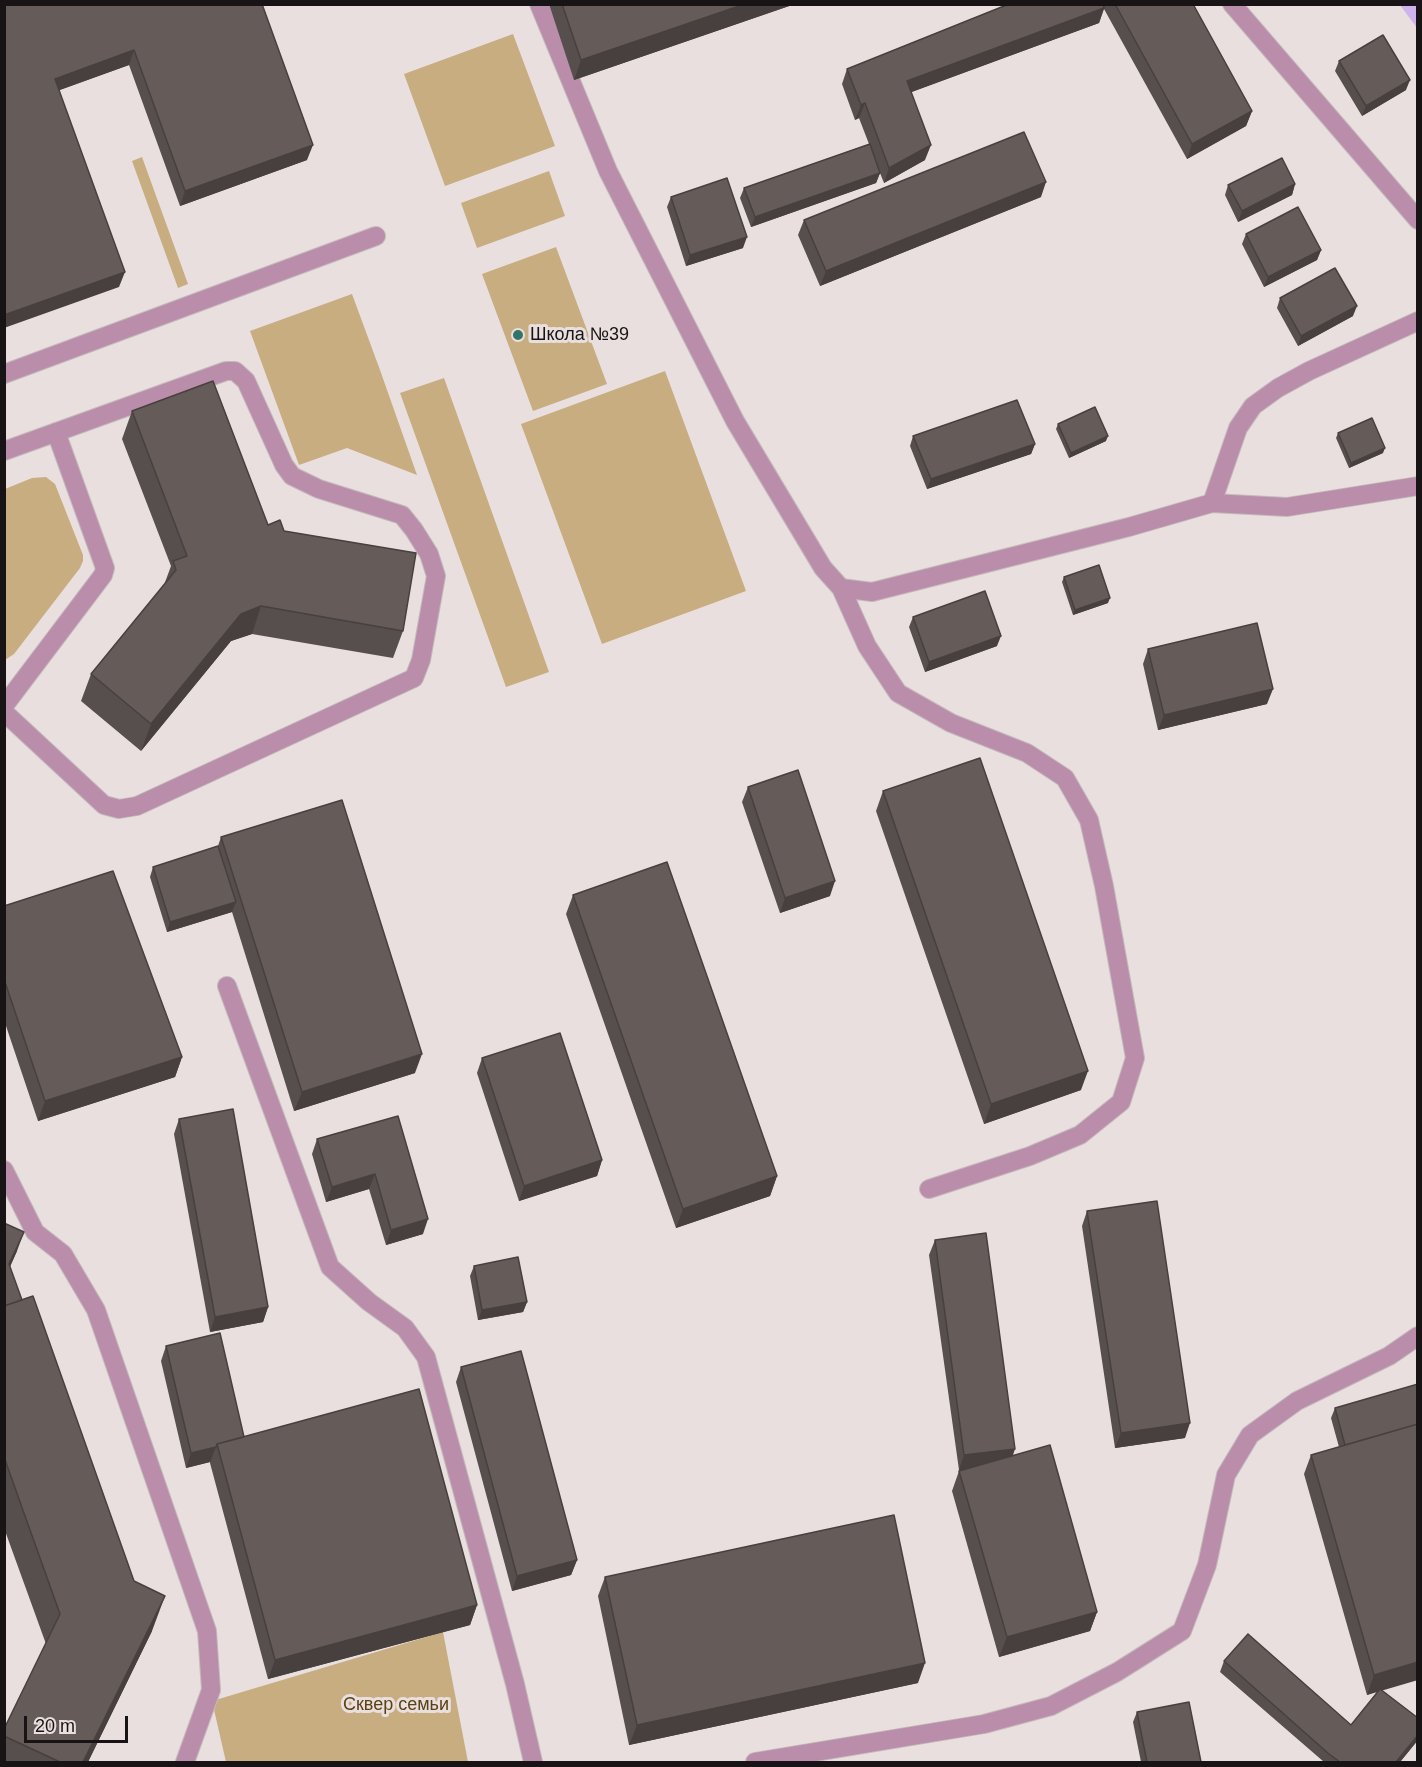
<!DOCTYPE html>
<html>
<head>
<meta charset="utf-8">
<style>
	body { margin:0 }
	#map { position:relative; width:1422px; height:1767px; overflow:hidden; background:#eadfdf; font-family:Arial,sans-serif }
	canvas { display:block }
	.frame { position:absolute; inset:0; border:6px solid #181415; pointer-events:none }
	.scale { position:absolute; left:24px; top:1716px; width:104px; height:27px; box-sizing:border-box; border:3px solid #181415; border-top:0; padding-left:8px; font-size:18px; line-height:21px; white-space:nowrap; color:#181415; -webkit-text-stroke:4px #eadfdf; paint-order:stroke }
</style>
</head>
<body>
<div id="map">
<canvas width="1422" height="1767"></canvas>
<div class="frame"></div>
<div class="scale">20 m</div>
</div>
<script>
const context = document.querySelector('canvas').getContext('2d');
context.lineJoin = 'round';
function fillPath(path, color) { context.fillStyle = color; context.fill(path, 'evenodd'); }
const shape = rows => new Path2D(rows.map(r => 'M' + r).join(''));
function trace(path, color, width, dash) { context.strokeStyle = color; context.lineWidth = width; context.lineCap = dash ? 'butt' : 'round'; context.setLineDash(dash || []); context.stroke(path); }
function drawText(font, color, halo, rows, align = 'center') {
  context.font = font + ' Arial,sans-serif'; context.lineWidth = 6; context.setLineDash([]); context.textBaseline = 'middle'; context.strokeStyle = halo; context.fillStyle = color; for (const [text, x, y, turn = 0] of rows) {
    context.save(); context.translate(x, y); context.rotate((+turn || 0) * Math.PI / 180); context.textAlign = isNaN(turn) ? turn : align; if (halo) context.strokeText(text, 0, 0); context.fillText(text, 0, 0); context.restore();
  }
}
fillPath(shape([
	[513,34,555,146,445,186,404,74],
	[142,157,188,284,178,288,132,161],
	[549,171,565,216,477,248,461,203],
	[556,247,607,384,533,411,482,274],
	[352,294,380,370,417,475,347,448,299,465,250,331],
	[665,371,746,591,602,644,521,424],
	[444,378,549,672,506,687,400,393],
	[46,477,55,484,83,555,83,561,80,568,14,654,5,660,5,489,32,478],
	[443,1632,468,1762,226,1762,212,1701]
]), '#c8ad80');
fillPath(shape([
	[1400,5,1417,5,1417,28]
]), '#cfb3ee');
const minor = shape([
	[539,4,608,171,735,421,823,568,841,588,872,592,1129,527,1212,503,1287,507,1418,486],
	[1232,4,1418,220],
	[4,374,376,236],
	[4,451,226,371,235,371,246,381,284,465,292,476,319,489,402,515,414,530,429,554,436,576,421,660,414,678,137,806,119,809,104,805,4,712],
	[1212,503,1238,428,1253,406,1278,388,1309,371,1418,321],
	[841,588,867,646,898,693,951,723,1027,753,1065,778,1089,820,1104,886,1135,1058,1121,1102,1080,1135,1030,1156,929,1189],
	[4,706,103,575,105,568,56,432],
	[227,986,330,1267,369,1302,405,1328,426,1357,515,1684,533,1762],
	[4,1170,35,1232,63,1254,96,1310,207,1631,211,1690,185,1762],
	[755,1762,984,1724,1051,1706,1117,1672,1182,1631,1207,1565,1226,1475,1250,1435,1297,1401,1389,1356,1418,1336]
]);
trace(minor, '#c4babb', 20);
trace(minor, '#ba8eab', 18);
fillPath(shape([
	[4,4,262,4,307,160,180,206,129,65,59,90,119,287],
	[549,4,795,4,574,80],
	[1009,4,1193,4,1252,111,1246,126,1187,159,1104,9,1099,23,911,92,925,160,884,183,880,173,876,183,751,227,740,198,744,188,869,144,859,118,855,120,842,84,847,69],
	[1339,61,1406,90,1362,116,1335,71],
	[1295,184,1292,195,1238,222,1225,195,1228,185],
	[671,197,743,248,686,266,667,207],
	[1041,197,820,286,798,235,804,220],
	[1246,234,1321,250,1317,260,1264,287,1242,244],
	[1280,298,1353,316,1298,346,1277,308],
	[132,411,268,525,284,531,403,631,393,658,252,634,231,641,141,751,81,701,91,674,164,585,171,566,122,439],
	[1058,424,1106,441,1069,458,1056,429],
	[1338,433,1383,453,1349,468,1336,438],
	[913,436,1035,444,1031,454,927,489,910,446],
	[1064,577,1108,603,1073,615,1062,582],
	[913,617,997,646,925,672,909,627],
	[1148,649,1267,704,1158,730,1143,664],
	[748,787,830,896,780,913,742,802],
	[883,791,1081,1090,984,1124,876,811],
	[221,837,415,1073,294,1111,232,912,167,932,150,877,153,867,218,846],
	[573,895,777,1176,770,1196,676,1228,566,914],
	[4,906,182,1057,175,1077,38,1121,4,1020],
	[482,1058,602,1160,597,1176,519,1201,477,1073],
	[398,1116,423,1234,386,1245,369,1189,326,1202,312,1154,317,1139],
	[179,1119,268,1307,263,1322,210,1332,174,1134],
	[1087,1211,1185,1438,1115,1448,1082,1226],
	[4,1223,17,1251,10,1267,22,1300,152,1631,88,1762,4,1762,4,1729,46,1644,4,1528],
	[935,1240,1013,1456,1097,1612,1090,1631,999,1657,952,1491,959,1471,965,1470,959,1470,929,1255],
	[474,1266,527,1302,523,1312,478,1320,470,1276],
	[166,1346,244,1437,477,1605,470,1625,268,1679,210,1463,210,1462,186,1468,161,1361],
	[461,1367,577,1560,571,1575,512,1591,456,1382],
	[1418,1384,1382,1690,1418,1718,1418,1740,1400,1762,1324,1762,1220,1672,1224,1661,1351,1725,1378,1691,1367,1695,1304,1474,1311,1455,1339,1447,1331,1418,1335,1408],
	[605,1577,918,1683,629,1745,598,1596],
	[1137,1712,1201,1762,1141,1762,1133,1722]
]), '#574f4d');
fillPath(shape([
	[745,4,795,4,574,80,581,60],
	[1104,8,1099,23,901,96,907,81],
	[134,50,129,65,49,94,55,79],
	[1410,80,1406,90,1362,116,1366,106],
	[865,103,859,118,855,120,861,105],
	[1252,111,1246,126,1187,159,1192,144],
	[313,145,307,160,180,206,185,191],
	[931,145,925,160,884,183,889,168],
	[880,173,876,183,751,227,755,217],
	[1046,182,1041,197,820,286,826,271],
	[1295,184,1292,195,1238,222,1242,211],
	[747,237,743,248,686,266,690,255],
	[1321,250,1317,260,1264,287,1268,277],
	[125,272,119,287,4,328,4,315],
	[1357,306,1353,316,1298,346,1301,336],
	[1108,436,1106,441,1069,458,1071,453],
	[1035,444,1031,454,927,489,931,479],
	[1385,448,1383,453,1349,468,1351,463],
	[1110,598,1108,603,1073,615,1075,610],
	[261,606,252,634,231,641,141,751,151,724,241,614],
	[1001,636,997,646,925,672,929,662],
	[1273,689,1267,704,1158,730,1164,715],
	[835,881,830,896,780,913,785,898],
	[236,902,232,912,167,932,170,922],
	[422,1054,415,1073,294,1111,302,1092],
	[182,1057,175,1077,38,1121,45,1101],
	[1088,1071,1081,1090,984,1124,991,1104],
	[602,1160,597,1176,519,1201,524,1186],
	[375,1174,369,1189,326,1202,332,1187],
	[777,1176,770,1196,676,1228,683,1209],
	[428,1219,423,1234,386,1245,391,1230],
	[24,1232,17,1251,4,1279,9,1264],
	[527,1302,523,1312,478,1320,482,1310],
	[268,1307,263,1322,210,1332,215,1317],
	[1190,1423,1185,1438,1115,1448,1121,1433],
	[216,1447,210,1462,186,1468,191,1453],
	[1015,1449,1010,1464,959,1470,964,1455],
	[577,1560,571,1575,512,1591,517,1576],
	[165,1596,152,1631,88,1762,83,1762],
	[477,1605,470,1625,268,1679,275,1660],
	[1097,1612,1090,1631,999,1657,1007,1637],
	[1418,1662,1418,1680,1367,1695,1374,1675],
	[925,1663,918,1683,629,1745,637,1725],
	[1418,1735,1418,1740,1400,1762,1396,1762]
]), '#47403e');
const building = shape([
	[4,4,262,4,313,145,185,191,134,50,55,79,125,272,4,315,4,4],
	[562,4,745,4,581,60,562,4],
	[1009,4,1103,4,1104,8,907,81,931,145,889,168,865,103,861,105,847,69,1009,4],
	[1115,4,1193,4,1252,111,1192,144,1115,4],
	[1383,35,1410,80,1366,106,1339,61,1383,35],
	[1024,132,1046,182,826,271,804,220,1024,132],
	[870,144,880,173,755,217,744,188,870,144],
	[1282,158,1295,184,1242,211,1228,185,1282,158],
	[727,178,747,237,690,255,671,197,727,178],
	[1298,207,1321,250,1268,277,1246,234,1298,207],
	[1335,268,1357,306,1301,336,1280,298,1335,268],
	[213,381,268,525,280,520,284,531,416,553,403,631,261,606,241,614,151,724,91,674,176,570,173,561,187,556,132,411,213,381],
	[1017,400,1035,444,931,479,913,436,1017,400],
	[1095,407,1108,436,1071,453,1058,424,1095,407],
	[1372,418,1385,448,1351,463,1338,433,1372,418],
	[1099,565,1110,598,1075,610,1064,577,1099,565],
	[985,591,1001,636,929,662,913,617,985,591],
	[1257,623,1273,689,1164,715,1148,649,1257,623],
	[980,758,1088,1071,991,1104,883,791,980,758],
	[798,770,835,881,785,898,748,787,798,770],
	[342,800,422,1054,302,1092,221,837,342,800],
	[218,846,236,902,170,922,153,867,218,846],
	[667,862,777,1176,683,1209,573,895,667,862],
	[113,871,182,1057,45,1101,4,979,4,906,113,871],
	[560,1033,602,1160,524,1186,482,1058,560,1033],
	[233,1109,268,1307,215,1317,179,1119,233,1109],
	[398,1116,428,1219,391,1230,375,1174,332,1187,317,1139,398,1116],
	[1157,1201,1190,1423,1121,1433,1087,1211,1157,1201],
	[4,1223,24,1232,9,1264,22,1300,4,1306,4,1223],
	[986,1233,1015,1449,964,1455,935,1240,986,1233],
	[518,1257,527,1302,482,1310,474,1266,518,1257],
	[33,1296,134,1581,165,1596,83,1762,60,1762,4,1736,4,1729,60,1614,4,1457,4,1306,33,1296],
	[220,1333,244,1437,217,1444,216,1447,191,1453,166,1346,220,1333],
	[521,1351,577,1560,517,1576,461,1367,521,1351],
	[1418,1384,1418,1424,1345,1445,1335,1408,1418,1384],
	[419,1389,477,1605,275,1660,217,1444,419,1389],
	[1418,1424,1418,1662,1374,1675,1311,1455,1418,1424],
	[1050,1445,1097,1612,1007,1637,959,1471,1050,1445],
	[894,1515,925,1663,637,1725,605,1577,894,1515],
	[1248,1634,1351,1725,1380,1689,1418,1718,1418,1735,1396,1762,1340,1762,1329,1754,1224,1661,1248,1634],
	[1189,1702,1201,1762,1147,1762,1137,1712,1189,1702]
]);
fillPath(building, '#655c59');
trace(building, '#47403e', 1.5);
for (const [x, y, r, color] of [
	[518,335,6,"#30756a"]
]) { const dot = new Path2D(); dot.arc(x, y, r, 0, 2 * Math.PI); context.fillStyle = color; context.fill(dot); trace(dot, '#eadfdf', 2); }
drawText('18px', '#181415', '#eadfdf', [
	["Школа №39",530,335]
], 'left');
drawText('18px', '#5a4214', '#eadfdf', [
	["Сквер семьи",396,1705]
]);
</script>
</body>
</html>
